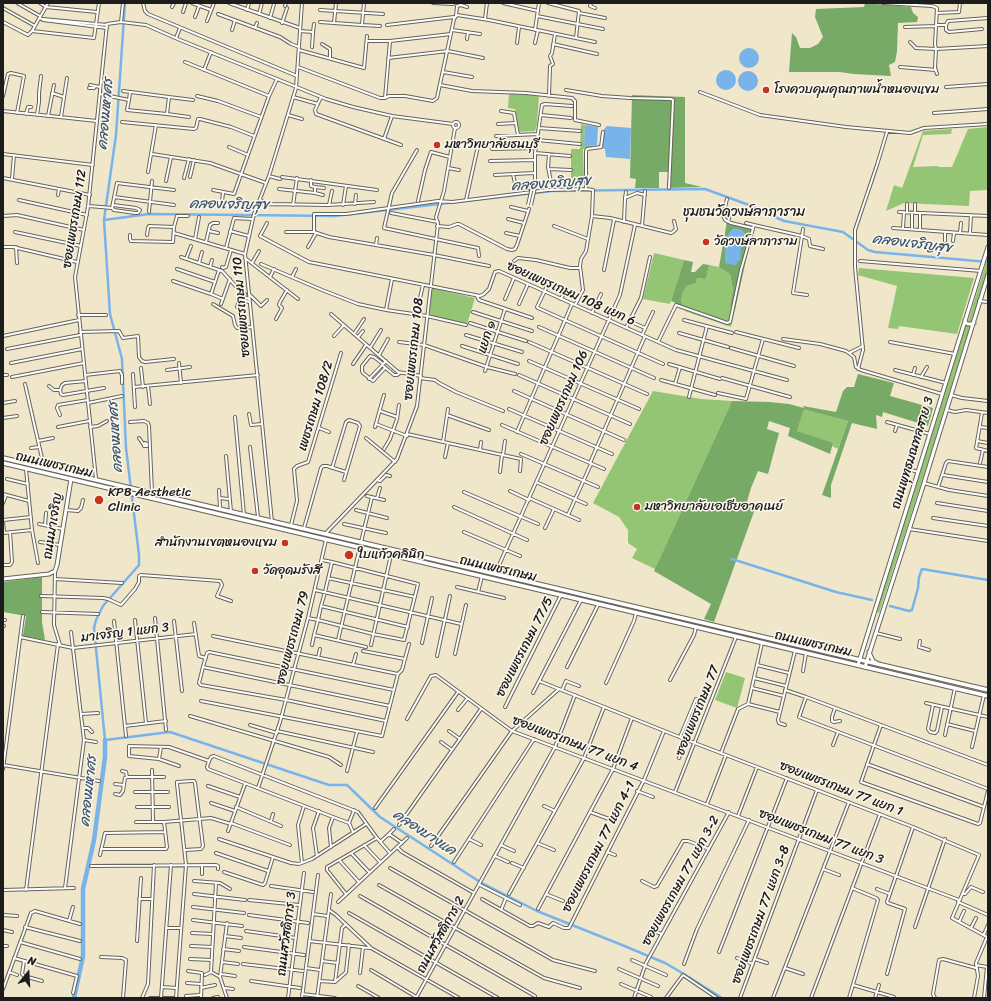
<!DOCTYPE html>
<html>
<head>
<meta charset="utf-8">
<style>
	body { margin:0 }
	#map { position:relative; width:991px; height:1001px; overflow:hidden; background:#f0e6ca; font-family:Sriracha,sans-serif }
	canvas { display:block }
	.frame { position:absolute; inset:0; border:4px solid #1c1c1c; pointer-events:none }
	.north { position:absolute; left:8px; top:953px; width:40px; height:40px; -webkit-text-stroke:3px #fbf7ec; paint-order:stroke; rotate:18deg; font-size:11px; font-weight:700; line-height:16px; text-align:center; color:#1c1c1c }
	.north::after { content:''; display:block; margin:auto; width:14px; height:18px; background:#1c1c1c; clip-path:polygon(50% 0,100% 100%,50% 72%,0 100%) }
</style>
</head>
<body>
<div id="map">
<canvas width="991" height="1001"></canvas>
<div class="frame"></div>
<div class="north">N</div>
</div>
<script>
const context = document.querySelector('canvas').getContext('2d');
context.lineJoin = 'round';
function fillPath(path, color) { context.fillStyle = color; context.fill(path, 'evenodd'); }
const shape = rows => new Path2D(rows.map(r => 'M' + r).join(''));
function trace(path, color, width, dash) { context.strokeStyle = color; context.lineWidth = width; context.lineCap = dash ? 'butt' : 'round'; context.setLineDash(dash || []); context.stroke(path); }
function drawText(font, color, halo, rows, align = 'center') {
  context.font = font + ' Sriracha,"Playpen Sans Thai",sans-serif'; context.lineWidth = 3; context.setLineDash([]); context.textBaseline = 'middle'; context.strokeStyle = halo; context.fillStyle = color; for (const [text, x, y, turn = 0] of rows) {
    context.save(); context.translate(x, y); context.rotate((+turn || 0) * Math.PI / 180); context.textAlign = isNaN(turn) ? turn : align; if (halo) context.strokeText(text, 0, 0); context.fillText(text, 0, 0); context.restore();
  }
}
fillPath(shape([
	[509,94,539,95,537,124,535,131,518,132,515,109,508,108],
	[581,124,585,125,584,145,597,146,583,149,584,178,571,179,571,149,580,149],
	[988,127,988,190,970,191,969,206,904,203,886,211,894,185,902,188,923,131,952,129,951,134,923,135,913,167,938,166,938,167,952,167,968,129],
	[654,253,684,260,670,304,643,299],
	[986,263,988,264,988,271,971,322,968,323,968,321],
	[709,265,719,267,730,274,733,290,730,305,735,310,731,327,685,311,683,306,681,300,683,292,687,286,696,283,697,278,706,279],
	[859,268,974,278,957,334,899,326,898,329,888,328,897,286,858,275],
	[432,288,475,298,467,324,429,315],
	[966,325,970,326,923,478,879,613,878,613,877,611,894,556],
	[653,391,701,399,732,401,655,569,632,558,637,549,628,543,628,530,619,517,593,503],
	[804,408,848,421,838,449,832,446,833,444,797,431],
	[726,672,745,678,737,708,715,700]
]), '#94c575');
fillPath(shape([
	[865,3,911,7,913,13,918,17,917,22,898,23,897,51,895,62,889,65,891,76,854,74,840,72,789,72,792,33,796,37,800,48,810,48,818,44,823,37,815,17,816,9,864,7],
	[632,95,685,97,685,183,702,187,667,188,668,172,659,172,659,188,635,188,636,179,630,178],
	[727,221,753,228,735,310,730,305,733,290,730,274,719,267],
	[684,260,693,262,691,272,695,272,703,264,709,265,706,279,697,278,696,283,687,286,683,292,681,300,683,306,671,301],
	[858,374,894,383,890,396,933,408,928,426,883,412,882,417,876,415,877,429,852,423,831,485,831,498,822,495,848,421,804,409,797,431,833,443,830,454,788,436,790,428,769,421,767,429,779,433,768,474,758,471,751,488,746,505,755,509,714,622,704,619,711,604,654,571,732,401,769,402,789,404,804,408,803,406,836,412,843,391,847,387,854,387],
	[42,577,42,622,45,640,23,636,26,616,3,612,3,582]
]), '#7a6');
fillPath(shape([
	'739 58a10 10 0 1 1 20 0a10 10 0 1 1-20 0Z',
	'716 80a10 10 0 1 1 20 0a10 10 0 1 1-20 0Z',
	'738 81a10 10 0 1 1 20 0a10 10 0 1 1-20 0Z',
	[585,125,598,127,597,145,586,146,584,145],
	[607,126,631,128,630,159,606,157,605,149,602,148,604,129],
	[734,228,742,230,745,234,746,245,741,248,740,260,738,261,736,265,734,265,725,263,725,240,731,230]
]), '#78b4ea');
trace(shape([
	[125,3,116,135,104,220,110,314,122,359,126,448,139,555,139,565,103,606,96,620,94,628,105,740,170,732,329,785,347,785,380,817,480,882,537,911,622,945,665,963,679,971,722,998],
	[104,220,149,214,335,216,552,191,705,189,749,205,784,221,843,232,868,250,875,252,988,262],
	[732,559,836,592,872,600],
	[890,606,909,611,912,610,918,588,919,577,922,569,988,580]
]), '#78b4ea', 2.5);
trace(shape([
	[74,998,83,956,83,889,94,840,105,757,105,740]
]), '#78b4ea', 4.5);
const street = shape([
	[17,3,40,16],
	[40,3,46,7,97,12],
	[143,3,145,11,148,14,297,76],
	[192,3,211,10],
	[229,3,300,28],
	[364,3,362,25,380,26],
	[433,3,453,4],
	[503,3,538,11],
	[548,3,579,11,576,38],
	[591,3,590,6,595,8],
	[883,3,932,6,937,8,935,44,936,49,988,46],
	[285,6,286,3],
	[172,7,174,3],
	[3,8,35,26],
	[247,10,249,3],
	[320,10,383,14],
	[183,12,186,3],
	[579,13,605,18],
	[937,13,959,12,960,3],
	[218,14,280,37,291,44,299,47],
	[259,14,262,3],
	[456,16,457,6,461,5,467,7],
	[537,16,603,29],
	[195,17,199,6],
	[40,18,43,20,107,28],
	[270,18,274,4],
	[43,19,107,25],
	[485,19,487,3],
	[207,21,214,3],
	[3,22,28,35,32,31,48,3],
	[121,22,123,3],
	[320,22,362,25],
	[282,23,287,8],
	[334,23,336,3],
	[387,25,454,17],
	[936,25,946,25],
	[905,27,936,26],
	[255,28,257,23],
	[982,29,949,32,946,30,946,25,948,21,988,18],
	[232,30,235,20],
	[452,30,480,34],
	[535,30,539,3],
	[32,31,94,38,99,3],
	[300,31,313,32,314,24],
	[176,38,180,28],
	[467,39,468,32],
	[367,41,390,41,451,34],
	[910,42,916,48,936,49,935,68,937,74],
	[517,43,519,27],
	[535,43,538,30],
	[322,44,330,49,330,58],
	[553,44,597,54],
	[312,47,313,32],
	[299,50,364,68,367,36],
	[388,58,448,51,483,58],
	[185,62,269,96],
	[298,67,380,98,385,98,389,96,405,96,433,101,437,98,454,19,457,15,489,20,595,42],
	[900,67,936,70],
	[204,70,211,52],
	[443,72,472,77],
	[90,85,100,87],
	[440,85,472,91,526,93,572,98,575,101,575,120,599,125],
	[946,87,988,84],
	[89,88,94,88,95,86],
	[566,90,602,96,630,98,671,99,673,100,669,188],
	[700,92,760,115,846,127,910,133,924,128,988,124],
	[52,93,64,97],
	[100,94,129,100,127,110,167,114,169,97,123,91],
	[3,96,8,74,11,73,24,76,17,113],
	[197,96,218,101,261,117],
	[549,96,550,66,553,64,550,56,552,53,555,34],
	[169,97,193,100],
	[293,97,318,104],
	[321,97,315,110,316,114,401,145],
	[385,98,390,41],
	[129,100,130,92],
	[3,111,97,121],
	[501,111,514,113,518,135],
	[934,113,988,109],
	[26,114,28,107,31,107],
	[167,114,189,117],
	[37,115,39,102,39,93,41,76],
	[288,115,302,119],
	[541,115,571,118],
	[48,116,54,85],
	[61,117,67,78],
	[122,122,194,129,196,128,198,119,200,119,231,127,254,136],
	'453 125a3 3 0 1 1 6 0a3 3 0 1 1-6 0Z',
	[498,124,516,123],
	[539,128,580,131],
	[496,136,538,134],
	[384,139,392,116],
	[537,140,580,144],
	[229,147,248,155],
	[492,149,535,148],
	[417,150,392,193,384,228,478,248,479,256],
	[535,153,570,156],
	[3,154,93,165],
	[152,154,210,163,266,183],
	[549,154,548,167,551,182,572,184],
	[490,161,534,160],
	[448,168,459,170],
	[549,169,571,170],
	[148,172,156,125],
	[513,174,516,188,529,188],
	[495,175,534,173],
	[269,176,280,179],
	[190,177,194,160],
	[282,177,377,190],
	[3,178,90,195],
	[184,178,189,159],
	[12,179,14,155],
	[535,180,535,153,542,105,545,104,572,106],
	[166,181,171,157],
	[315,187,324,188],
	[279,189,315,193,315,187,311,186,311,180],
	[213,190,234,194,269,96,277,79,326,99,353,107,392,116,453,124],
	[315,193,323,195],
	[58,195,59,189],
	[114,197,174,205],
	[625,198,626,192],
	[727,199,723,215,725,220,731,223,752,228],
	[19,200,87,215],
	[466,200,478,146],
	[222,201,223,193],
	[418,201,425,170,431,152,450,157],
	[258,203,266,205,269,204,260,200],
	[269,204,328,205,374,202],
	[355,204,356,195],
	[113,205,136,208,140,210],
	[293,205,297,178],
	[329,205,332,191],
	[343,205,346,186],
	[89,206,112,208,114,210,135,213,138,213,140,210],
	[511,207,528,211],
	[112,208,117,183,174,190],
	[149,212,152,181],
	[899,212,988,216],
	[907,212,907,204],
	[391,213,438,222],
	[915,213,915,204],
	[314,214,346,214,438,201,452,202,548,190,586,189],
	[314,215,314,232],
	[3,216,17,215,84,230],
	[592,216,593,190,586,189,586,151,587,149,601,147,603,132],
	[508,219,524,223],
	[624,222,625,198,637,193,645,195],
	[728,222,731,210],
	[267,223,260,236,309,262,480,296,484,294,489,289,495,272,499,271,676,350,787,380],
	[746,223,754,225],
	[437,226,449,227,457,224,459,224,507,249,512,250,515,249,517,245,529,209],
	[554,226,588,239],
	[642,226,645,191],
	[174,227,177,216,188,216],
	[893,228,988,235],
	[903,228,904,212],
	[803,229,802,236,809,239,810,246,823,249],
	[912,229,912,213],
	[920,229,920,213],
	[209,231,218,233],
	[230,231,249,236],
	[15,232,81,246],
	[286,232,314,232,329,237,434,255,489,266],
	[174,233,245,254],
	[506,233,520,236],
	[960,233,961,223],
	[970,233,971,215],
	[130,235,130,239,131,241,173,242,174,227,149,226,148,228,147,235],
	[195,239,199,217],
	[945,241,945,232],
	[953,241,954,233],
	[206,242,210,225,213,223,218,223],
	[376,245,377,238],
	[3,247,13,247,77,262],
	[16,247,17,263],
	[308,247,316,233],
	[226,248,234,218,252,219],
	[181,257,222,271,241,292,243,296],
	[245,258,298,299],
	[186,259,191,246],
	[514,261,518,258,536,260,570,268,580,268],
	[860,261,981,271],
	[199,263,202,252],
	[252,263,259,251],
	[261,264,322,290,358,304,386,310,427,316,466,325],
	[210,267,212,260],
	[222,267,223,268,226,267,231,250],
	[177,269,215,282],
	[604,270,614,220],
	[270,277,274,269],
	[292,277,296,269],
	[173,281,211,294,223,299],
	[549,282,537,307,538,308,663,364],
	[241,292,245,294],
	[211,294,219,270],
	[249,294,261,306,267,300],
	[477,296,479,300,532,318],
	[244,297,249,299],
	[420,298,423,285],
	[505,299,514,278],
	[561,299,566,289],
	[979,301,988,302],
	[213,304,233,316,235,325,237,328,252,327],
	[221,304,230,279],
	[519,304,528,284],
	[575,305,583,290,580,266,581,259,586,251,592,216,610,218,671,233,673,232,676,229,674,221],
	[237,307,239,301,243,300,249,302],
	[386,310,392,279],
	[473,312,532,331],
	[592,313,601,294],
	[331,314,398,372,421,376],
	[78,315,106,315],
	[276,319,282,308,279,305,280,302,287,290],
	[684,320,732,333],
	[629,321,645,328],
	[470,323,526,341],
	[539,327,654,378],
	[626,328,641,298,650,257],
	[80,332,119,331,123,338,138,336,139,357,142,361,145,362,174,359],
	[736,332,799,348],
	[679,333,728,347],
	[354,334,364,319],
	[466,335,522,352],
	[642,335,653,312],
	[3,336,79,320],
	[334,336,344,325],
	[358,337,363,331],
	[783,339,820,344,846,351,854,357,856,367,861,370,942,394],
	[399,342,424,345,487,367,515,374],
	[529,342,647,394],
	[658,342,676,305,716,319,727,323,730,322,741,270,754,225,802,236,793,293,807,295],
	[890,342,955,354],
	[462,346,518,364],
	[370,348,381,330],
	[731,348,794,366],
	[7,349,80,335],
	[849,353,863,346],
	[379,355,388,339],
	[529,361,639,409],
	[11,363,82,349],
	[179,363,181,383],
	[353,364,366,345],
	[383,364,374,357,370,356,362,366,362,371,363,373,373,381,385,368],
	[669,364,720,379],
	[382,365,394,375,397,375,400,373],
	[141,368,143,387],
	[858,369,863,350,855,267,855,230,877,165,887,132],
	[167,370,190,367],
	[895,370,946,383],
	[485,371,505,309],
	[133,374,135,407],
	[3,375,7,375],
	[85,375,120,371,122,375,122,383],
	[519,375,630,424],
	[913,375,915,368],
	[12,377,84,363],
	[921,377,927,367],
	[420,378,435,380,439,383,456,392,503,411],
	[722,378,790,397],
	[369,379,386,361],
	[661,380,715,395],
	[25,384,44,467],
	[675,384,680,367],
	[49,386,54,390,60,390,61,394,63,395,104,388],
	[148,386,150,404],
	[134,387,258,375],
	[60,390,62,385,65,383,86,381],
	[514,391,624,440],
	[718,393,746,399,763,339],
	[951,395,962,398,988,401],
	[689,397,707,326],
	[3,403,15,401],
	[88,403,122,396],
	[509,409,612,454],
	[947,410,955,412,966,410,988,413],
	[380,411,397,417],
	[982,413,976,448,988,451],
	[249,414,251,425,262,424],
	[60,415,57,408,58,405,88,400],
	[447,415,489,430],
	[235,417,244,515],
	[3,418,17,416],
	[130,422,144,421,148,423,149,426,152,492],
	[887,422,930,434],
	[376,424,407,436],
	[502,425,604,469],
	[58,427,89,421],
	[90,427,98,426,107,421],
	[375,427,384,395],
	[980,427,988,428],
	[319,428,329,432],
	[895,431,897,425],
	[517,432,572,304],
	[407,434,521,459,520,471],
	[139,438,144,445],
	[366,438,395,462],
	[38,441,53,438],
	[977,441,988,443],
	[443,442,448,409],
	[145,443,147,444,147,446,144,446,145,443],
	[250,447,258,517],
	[31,448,39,447],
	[384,449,390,439,397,419,399,405],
	[480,450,481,442],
	[521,454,598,487],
	[503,455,505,441],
	[226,456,231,512],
	[445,457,448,443],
	[590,463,645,336],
	[980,463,983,450],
	[332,468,346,422,349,420,358,423,360,426,344,480],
	[26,469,32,530,38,563],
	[500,472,502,455],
	[943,475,988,482],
	[7,479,28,484],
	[96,479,75,277,88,207,107,24,121,22,146,25,180,40,277,79],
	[377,480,380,481,386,475,390,476],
	[902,480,908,469,918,472],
	[536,482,586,504],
	[924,483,949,490,988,496],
	[938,487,946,463,948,461,988,467],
	[219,490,220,508],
	[510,491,529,500],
	[464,492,538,524],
	[3,494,29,501],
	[367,496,384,500],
	[220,498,228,499],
	[377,498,380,488],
	[529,498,579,520],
	[3,503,6,495],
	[937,503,988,511],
	[454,507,527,540],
	[66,510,78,511,81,508,83,500],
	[356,510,387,518],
	[568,515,591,464],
	[933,518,988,526],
	[3,520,31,517],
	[3,520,4,533],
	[272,522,245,254,254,214,269,176,296,88,302,3],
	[39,524,63,529],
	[344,524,386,533],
	[45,525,46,513],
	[291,525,297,501,294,469,297,466,308,462,341,353],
	[304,528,321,468,323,466,327,466,346,472],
	[545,528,554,509],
	[909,529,988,541],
	[464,532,520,556],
	[3,533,32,530],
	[326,533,397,459,417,406,438,224,436,217,444,191,455,128],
	[40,542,60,545],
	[361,542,372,497],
	[322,560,332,562],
	[3,565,10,565,12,562,10,532],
	[55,571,54,625,60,645],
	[495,574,620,295,635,225],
	[328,578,415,597],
	[55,579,122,583],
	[457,587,504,598],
	[315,590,461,624],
	[478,592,482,576],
	[41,596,103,598,108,599,121,605,135,589,139,582,139,576,141,575,220,581,222,585,217,596,231,601],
	[321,606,408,627],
	[42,612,98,614],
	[155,618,166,730],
	[308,618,318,620,373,634,404,640,418,584,332,562,325,592,321,606,318,620,314,635,312,645],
	[3,620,5,620],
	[135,620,146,723],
	[114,621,126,736],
	[174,621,182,691],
	[194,623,199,656,206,658],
	[3,626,4,626],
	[876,633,900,639],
	[314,635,366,647],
	[213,636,398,674],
	[20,637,73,648,196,634],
	[338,640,360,547],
	[920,641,919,647,929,650],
	[422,643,432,598],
	[371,645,391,555],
	[363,651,405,659],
	[455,654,466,605],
	[437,656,450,596],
	[318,658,320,649],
	[353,665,356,654],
	[757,665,789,673],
	[203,667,390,706],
	[567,667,598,605],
	[803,671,806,653],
	[754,678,786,686],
	[670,680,694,635,696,627],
	[539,681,692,742,913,827,979,855,952,918,987,937,976,963,978,976,974,998],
	[606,683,634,621,636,613],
	[752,688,784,696],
	[562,690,566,681,579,686],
	[785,690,806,697,988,765],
	[533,693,581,600],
	[806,697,799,717,988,789],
	[201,701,382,736,398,674,402,670,409,644],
	[926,703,988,717],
	[748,704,762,643],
	[748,704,780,712],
	[933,705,928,729,930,732,935,733,937,731,942,707],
	[505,707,561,595],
	[835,708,832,717,832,721,834,722,840,721],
	[458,710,467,699],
	[81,714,98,713],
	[190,716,329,757,341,765],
	[407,719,431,676,436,675,512,731,959,900],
	[386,721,286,700,201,685,199,683,203,667,207,653,209,652,394,690],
	[947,724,975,731],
	[250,725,277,733],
	[785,725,779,723,778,720,795,651],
	[881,725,861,782,978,824,980,823,988,791],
	[125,726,166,721],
	[83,728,88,728,92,732],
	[277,731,373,752],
	[449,731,460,739],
	[945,735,955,688],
	[680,737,696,699],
	[84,740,96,742],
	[441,742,452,750],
	[833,745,838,732],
	[972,747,984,695],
	[721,753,738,709,748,704],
	[679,758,686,740],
	[159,759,161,747],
	[867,764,984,807],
	[3,765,99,781],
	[179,766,159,759,129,756,129,746,169,747,209,761],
	[3,769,23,616],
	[152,770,153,822],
	[347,771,357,732],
	[127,777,164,777],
	[115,784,124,785],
	[208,786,240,797],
	[258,788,280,722,308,618,326,540],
	[637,791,653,797],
	[135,792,168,792],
	[675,792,736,637],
	[115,794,120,795,123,791,125,778,127,777,126,772,122,771],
	[211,803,235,811],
	[707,804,726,755],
	[544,806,555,811],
	[137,807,169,807],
	[236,807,281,826],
	[375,808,458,692],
	[590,812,609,819],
	[738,816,757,767],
	[271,821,273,814],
	[136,822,164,822,211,818,231,824],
	[231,823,290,845],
	[349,823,354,810],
	[399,825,481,709],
	[228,831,245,784],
	[353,832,349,823,333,817,208,769,207,767,209,761,211,757,214,756,358,812,377,838,390,853],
	[389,834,394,829],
	[219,839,291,863,299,864,312,859,366,824],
	[469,839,481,845],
	[380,842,389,834,402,843],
	[537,843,554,850],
	[364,845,380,862],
	[501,845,514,851],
	[431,846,512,731,559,689],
	[331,847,329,828,333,817],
	[397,847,402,852,474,893],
	[101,849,166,849,167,847,164,822],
	[607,852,615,855],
	[216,853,268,871],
	[351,853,369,872],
	[100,855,105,833,165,832],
	[317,856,313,828,319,811],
	[495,856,508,862],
	[339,860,359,882],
	[454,862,534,739],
	[302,863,298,825,304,806],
	[512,863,524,868],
	[91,866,216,865,218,866,218,869],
	[390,868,553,960,595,971],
	[823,869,839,875],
	[224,872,263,885,265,883,273,857],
	[202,874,202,865],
	[194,881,220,883,230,889],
	[642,881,654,887,657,886,683,841,688,841,709,849],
	[379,885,544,978,580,988],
	[480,885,520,905],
	[271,886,313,892],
	[65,888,84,740,71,632],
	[877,889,890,894],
	[3,890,74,888],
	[26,890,58,644],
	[194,894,245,900],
	[346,894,327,870,327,867,377,838],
	[509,894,584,758,604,707],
	[546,894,563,901],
	[962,894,965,894,971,887,983,892],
	[360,896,535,996],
	[139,899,152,899],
	[482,899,530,926,533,926,538,923,549,927,553,923,564,928,569,928,644,780,664,731],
	[249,900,299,905],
	[338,902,407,838],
	[958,902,988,915],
	[193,907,244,913],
	[538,909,613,769,632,718],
	[329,910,336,915,371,948,459,998],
	[501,910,506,898],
	[349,913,498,998],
	[313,914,327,916],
	[3,915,17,916],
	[249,915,308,923],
	[193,920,242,926],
	[69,921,73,907],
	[959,922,964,911],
	[25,927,80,941],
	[915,927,945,839],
	[166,928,181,928],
	[971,928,976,918],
	[3,930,12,932],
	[246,931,296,938],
	[652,931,662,934],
	[192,933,213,934],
	[984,934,988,925],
	[225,936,241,938],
	[137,941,141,878],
	[309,941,370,948],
	[20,942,80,959],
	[3,946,7,946],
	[191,946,212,947],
	[244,947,304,955],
	[223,949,239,951],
	[719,952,787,778],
	[101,957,122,958,126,960,123,998],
	[14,958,77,976,73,993],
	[737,958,753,964],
	[190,959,212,960],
	[755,959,767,963],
	[632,960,666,975],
	[24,961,22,974,24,976,42,981],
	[322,961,338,963],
	[222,962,238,964],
	[243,964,303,971],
	[684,964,697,929,749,820],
	[976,965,987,967],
	[306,968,320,970],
	[785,968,803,974],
	[619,969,658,986],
	[371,970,418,998],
	[188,971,202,973,201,998],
	[9,972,17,975],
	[211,972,216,883],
	[360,973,363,947],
	[221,974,235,976],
	[887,974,905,909,888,903,887,902,913,827],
	[205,975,211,972,220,977,227,998],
	[220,977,227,923],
	[251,981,300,988],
	[320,981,335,982,344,974,346,972,349,945],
	[335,982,342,928,346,924],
	[187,983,201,984],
	[621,984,651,997],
	[853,985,894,997],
	[358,986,379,998],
	[162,987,177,988],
	[201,988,215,985],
	[225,988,233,989],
	[3,989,31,913,35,911,80,924],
	[302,994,335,998],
	[186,996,200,995],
	[142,998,148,984,154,865],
	[150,998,177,998],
	[161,998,171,865],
	[176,998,186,865,177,784,177,782,192,781,194,781,195,783,203,846,201,849,185,850],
	[213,998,218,997],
	[288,998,304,873],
	[302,998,318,875],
	[317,998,331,894],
	[416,998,555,747,575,695],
	[634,998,646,963,729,812],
	[666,998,683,975,717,998],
	[740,998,817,790],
	[773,998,849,802],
	[811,998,880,814],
	[849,998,878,900,876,898,852,888],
	[875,998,879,985],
	[935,998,933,994,939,960,943,959,976,968],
	[984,998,987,967]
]);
const secondary = shape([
	[965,320,966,323,968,324,972,324,974,323],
	[3,579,49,574,55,571,57,565,71,479],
	[869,652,873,661,877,663],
	[858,665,988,247],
	[865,667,924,483,988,275]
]);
const primary = shape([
	[3,458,988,690],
	[3,463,988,696]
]);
trace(street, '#666359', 4);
trace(secondary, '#666359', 5);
trace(primary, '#666359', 5.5);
trace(street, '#fff', 2);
trace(secondary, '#fff', 3);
trace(primary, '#fff', 3.5);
const streetBridge = shape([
	[528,205,533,183],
	[531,205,536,183]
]);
trace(streetBridge, '#666359', 4, []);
trace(streetBridge, '#fff', 2);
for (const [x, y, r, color] of [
	[766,90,4,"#c8321e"],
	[437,145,4,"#c8321e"],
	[706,242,4,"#c8321e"],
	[99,500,5,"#c8321e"],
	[637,507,4,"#c8321e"],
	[285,543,4,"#c8321e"],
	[349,555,5,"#c8321e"],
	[255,571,4,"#c8321e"]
]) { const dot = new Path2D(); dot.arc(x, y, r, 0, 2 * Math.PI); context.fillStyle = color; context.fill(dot); trace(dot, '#fbf7ec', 1.5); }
drawText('13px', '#1c1c1c', '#fbf7ec', [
	["โรงควบคุมคุณภาพน้ำหนองแขม",774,90],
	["มหาวิทยาลัยธนบุรี",445,145],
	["วัดวงษ์ลาภาราม",714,242],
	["KPB Aesthetic",108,493],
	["Clinic",108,508],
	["มหาวิทยาลัยเอเชียอาคเนย์",645,507],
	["สำนักงานเขตหนองแขม",277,543,"right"],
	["ใบแก้วคลินิก",358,555],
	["วัดอุดมรังสี",263,571]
], 'left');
drawText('13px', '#1c1c1c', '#fbf7ec', [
	["ซอยเพชรเกษม 112",75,219,-81],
	["ซอยเพชรเกษม 108 แยก 6",571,294,24],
	["ซอยเพชรเกษม 110",242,307,-95],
	["แยก ๑",487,337,-72],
	["ซอยเพชรเกษม 108",414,349,-84],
	["ซอยเพชรเกษม 106",564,398,-66],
	["เพชรเกษม 108/2",316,406,-73],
	["ถนนพุทธมณฑลสาย 3",913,453,-73],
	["ถนนเพชรเกษม",54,465,13],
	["ถนนมาเจริญ",53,526,-81],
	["ถนนเพชรเกษม",498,569,13],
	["มาเจริญ 1 แยก 3",125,633,-7],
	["ซอยเพชรเกษม 79",293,638,-75],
	["ถนนเพชรเกษม",813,644,13],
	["ซอยเพชรเกษม 77/5",525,647,-63],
	["ซอยเพชรเกษม 77",698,711,-68],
	["ซอยเพชรเกษม 77 แยก 4",575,744,21],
	["ซอยเพชรเกษม 77 แยก 1",841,789,21],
	["ซอยเพชรเกษม 77 แยก 3",821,837,21],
	["ซอยเพชรเกษม 77 แยก 4-1",599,847,-63],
	["ซอยเพชรเกษม 77 แยก 3-2",681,881,-61],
	["ซอยเพชรเกษม 77 แยก 3-8",761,915,-70],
	["ถนนสวัสดิการ 3",287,934,-83],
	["ถนนสวัสดิการ 2",441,935,-61]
]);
drawText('italic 14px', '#41596e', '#fbf7ec', [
	["คลองมหาศร",106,114,-85],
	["คลองเจริญสุข",551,184,-4],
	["คลองเจริญสุข",229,205,1],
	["คลองเจริญสุข",912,244,7],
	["คลองมหาศร",116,437,-94],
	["คลองมหาศร",89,791,-84],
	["คลองบางแค",424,833,33]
]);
drawText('14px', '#1c1c1c', '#fbf7ec', [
	["ชุมชนวัดวงษ์ลาภาราม",744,212]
]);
</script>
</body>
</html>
